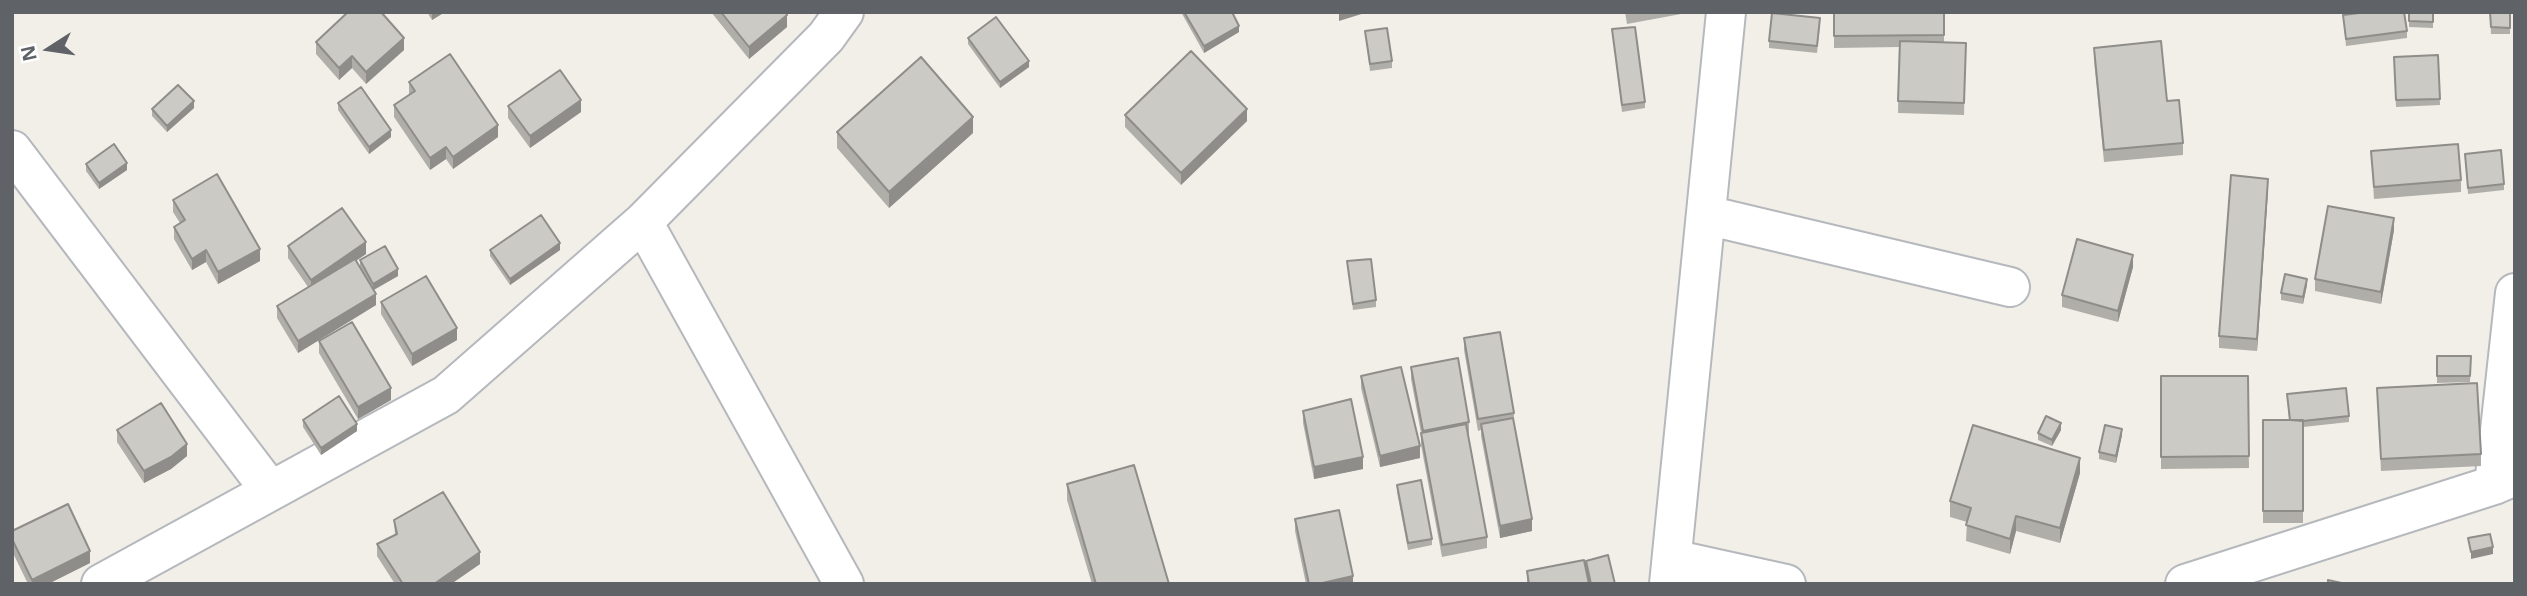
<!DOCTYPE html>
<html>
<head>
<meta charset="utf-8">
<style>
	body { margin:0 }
	#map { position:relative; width:2527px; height:596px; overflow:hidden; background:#f1efe8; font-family:"Noto Sans",sans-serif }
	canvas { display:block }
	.frame { position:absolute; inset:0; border:14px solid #5f6368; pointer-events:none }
	.north { position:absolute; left:14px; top:14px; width:70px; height:70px; -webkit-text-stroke:5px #fff; paint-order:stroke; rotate:258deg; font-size:19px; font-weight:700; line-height:28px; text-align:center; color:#5f6368 }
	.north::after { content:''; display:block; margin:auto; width:24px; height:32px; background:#5f6368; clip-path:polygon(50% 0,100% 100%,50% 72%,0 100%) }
</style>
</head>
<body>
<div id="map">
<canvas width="2527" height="596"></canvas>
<div class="frame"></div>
<div class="north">N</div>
</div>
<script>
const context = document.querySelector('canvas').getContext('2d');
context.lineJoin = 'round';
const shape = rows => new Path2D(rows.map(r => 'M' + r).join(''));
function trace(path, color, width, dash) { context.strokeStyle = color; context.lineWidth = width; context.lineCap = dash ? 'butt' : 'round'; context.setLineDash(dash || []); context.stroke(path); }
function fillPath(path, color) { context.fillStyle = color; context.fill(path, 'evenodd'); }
const minor = shape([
	[12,150,270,490],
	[1706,215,2010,287],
	[643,222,844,584],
	[2494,485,2515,293],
	[1672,559,1786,584],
	[101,584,446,395,643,222,826,37,844,12],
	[1669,584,1726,12],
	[2185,584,2494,485,2515,476]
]);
trace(minor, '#b5b8bc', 42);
trace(minor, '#fff', 38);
fillPath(shape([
	[427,12,445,12,432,20],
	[711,12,786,12,787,27,749,59],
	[1181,12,1232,12,1239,32,1204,53],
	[1625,12,1692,12,1627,24],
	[1834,12,1944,12,1944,42,1966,43,1964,115,1898,113,1899,47,1834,48],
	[2409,12,2433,12,2433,28,2409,27],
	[2490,12,2510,12,2510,34,2491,34],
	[2343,15,2407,31,2407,38,2346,46],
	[1820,25,1817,53,1769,48,1769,41],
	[1612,29,1645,102,1645,108,1622,112],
	[1365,31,1392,61,1392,68,1370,71],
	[968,38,1029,67,1000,88,968,44],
	[316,42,404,50,366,84,352,68,339,80,316,54],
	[2094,48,2167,101,2183,143,2183,155,2104,162,2094,60],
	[2438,55,2440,105,2396,107,2394,57],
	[409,82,498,137,453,169,446,159,430,170,394,117,394,105,409,95],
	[338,103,391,137,369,154,338,110],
	[508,106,581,112,530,148,508,118],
	[194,108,167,132,152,116,152,109],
	[1125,115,1247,121,1181,185,1125,127],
	[837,132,973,133,889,208,837,148],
	[2371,151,2461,180,2461,192,2374,199],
	[2465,154,2504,184,2504,190,2468,194],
	[86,164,127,170,99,189,86,171],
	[2268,190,2257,351,2219,348,2219,336],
	[173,200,260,261,218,284,206,262,192,270,174,239,174,227,180,223,173,212],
	[2394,230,2381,304,2315,291,2315,279],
	[288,246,366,254,356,260,360,267,360,260,398,276,374,290,376,305,298,353,277,318,277,306,308,287,288,258],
	[490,250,560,250,510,285,490,256],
	[1347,261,1376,300,1376,307,1353,310],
	[2133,267,2118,322,2062,307,2062,295],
	[2307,285,2303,304,2281,300,2281,293],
	[381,302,457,340,412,366,381,314],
	[1464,338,1514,413,1514,424,1532,531,1500,538,1481,436,1481,430,1478,431,1464,350],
	[319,341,391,400,358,419,319,353],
	[2437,356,2471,356,2470,382,2437,383],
	[1411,367,1469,422,1469,434,1468,435,1487,537,1487,548,1442,557,1421,445,1421,433,1411,379],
	[1361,376,1420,458,1380,467,1361,388],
	[2161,376,2248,376,2249,468,2161,469],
	[2377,388,2481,454,2481,466,2381,471],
	[2287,394,2349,416,2349,422,2303,427,2303,523,2263,523,2263,420,2289,420],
	[1303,411,1363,469,1314,479,1303,423],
	[303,420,357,431,321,455,303,427],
	[117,430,187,456,171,469,144,483,117,442],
	[2061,430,2052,446,2038,440,2038,433],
	[2122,435,2116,463,2099,459,2099,452],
	[2080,473,2060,543,2016,531,2010,554,1966,541,1967,522,1950,517,1950,501],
	[1067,484,1169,584,1092,584,1067,500],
	[1397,485,1432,539,1432,545,1408,550,1397,492],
	[1295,519,1353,584,1306,584,1295,531],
	[394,520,480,564,451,584,395,584,377,556,377,544,395,535],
	[12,531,90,563,48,584,28,584,12,551],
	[1586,561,1615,584,1590,584,1586,569,1589,584,1527,584,1527,571,1586,567]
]), '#afaea9');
fillPath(shape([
	[432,12,445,12,432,20],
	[1339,12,1368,12,1339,21],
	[787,15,787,27,749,59,749,47],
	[1239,26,1239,32,1204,53,1204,46],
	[404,38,404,50,366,84,366,72],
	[352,56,352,68,339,80,339,68],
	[1029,61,1029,67,1000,88,1000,82],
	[581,100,581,112,530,148,530,136],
	[194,101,194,108,167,132,167,126],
	[1247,109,1247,121,1181,185,1181,173],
	[973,117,973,133,889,208,889,192],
	[498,125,498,137,453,169,453,157],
	[391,130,391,137,369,154,369,147],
	[446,147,446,159,430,170,430,158],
	[127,163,127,170,99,189,99,183],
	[2268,179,2268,190,2257,351,2257,339],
	[2394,218,2394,230,2381,304,2381,292],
	[366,242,366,254,311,292,311,280],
	[560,243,560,250,510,285,510,279],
	[260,249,260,261,218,284,218,272],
	[206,250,206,262,192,270,192,259],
	[2133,255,2133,267,2118,322,2118,311],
	[398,269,398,276,373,290,373,284],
	[2307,279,2307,285,2303,304,2303,297],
	[376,294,376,305,298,353,298,341],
	[457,328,457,340,412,366,412,354],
	[391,388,391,400,358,419,358,407],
	[2061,423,2061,430,2052,446,2052,440],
	[357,424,357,431,321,455,321,448],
	[2122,429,2122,435,2116,463,2116,456],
	[187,444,187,456,171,469,144,483,144,471],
	[1420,446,1420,458,1380,467,1380,456],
	[1363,457,1363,469,1314,479,1314,467],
	[2080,458,2080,473,2060,543,2060,528],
	[2016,516,2016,531,2010,554,2010,539],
	[1532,519,1532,531,1500,538,1500,526],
	[2493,547,2493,554,2471,559,2471,552],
	[90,551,90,563,48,584,32,584,32,580],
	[480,552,480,564,451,584,434,584],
	[1353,576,1353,584,1318,584]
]), '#8f8d8a');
const building = shape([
	[348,12,381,12,404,38,366,72,352,56,339,68,316,42,348,12],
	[721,12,786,12,787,15,749,47,721,12],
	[1184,12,1232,12,1239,26,1204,46,1184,12],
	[1834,12,1944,12,1944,35,1834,36,1834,12],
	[2367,12,2404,12,2407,31,2346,39,2343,15,2367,12],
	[2409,12,2433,12,2433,22,2409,21,2409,12],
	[2490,12,2510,12,2510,28,2491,27,2490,12],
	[1772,13,1820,18,1817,46,1769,41,1772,13],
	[996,17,1029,61,1000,82,968,38,996,17],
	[1635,27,1645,102,1622,105,1612,29,1635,27],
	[1387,28,1392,61,1370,64,1365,31,1387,28],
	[1900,41,1966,43,1964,103,1898,101,1900,41],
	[2161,41,2167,101,2179,100,2183,143,2104,150,2094,48,2161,41],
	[1191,51,1247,109,1181,173,1125,115,1191,51],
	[450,54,498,125,453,157,446,147,430,158,394,105,415,91,409,82,450,54],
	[2438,55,2440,99,2396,100,2394,57,2438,55],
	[921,57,973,117,889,192,837,132,921,57],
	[560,70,581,100,530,136,508,106,560,70],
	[178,85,194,101,167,126,152,109,178,85],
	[361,87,391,130,369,147,338,103,361,87],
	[114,144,127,163,99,183,86,164,114,144],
	[2458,144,2461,180,2374,187,2371,151,2458,144],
	[2501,150,2504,184,2468,188,2465,154,2501,150],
	[217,174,260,249,218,272,206,250,192,259,174,227,185,220,173,200,217,174],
	[2231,175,2268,179,2257,339,2219,336,2231,175],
	[2328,206,2394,218,2381,292,2315,279,2328,206],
	[342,208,366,242,311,280,288,246,342,208],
	[541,215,560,243,510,279,490,250,541,215],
	[2077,239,2133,255,2118,311,2062,295,2077,239],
	[385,246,398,269,373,284,360,260,385,246],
	[355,259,376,294,298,341,277,306,355,259],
	[1371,259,1376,300,1353,304,1347,261,1371,259],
	[2285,274,2307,279,2303,297,2281,293,2285,274],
	[426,276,457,328,412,354,381,302,426,276],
	[352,322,391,388,358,407,319,341,352,322],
	[1500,332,1514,413,1478,419,1464,338,1500,332],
	[2437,356,2471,356,2470,376,2437,376,2437,356],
	[1458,358,1469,422,1423,431,1411,367,1458,358],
	[1401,367,1420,446,1380,456,1361,376,1401,367],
	[2161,376,2248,376,2249,456,2161,457,2161,376],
	[2477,383,2481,454,2381,459,2377,388,2477,383],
	[2346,388,2349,416,2303,421,2290,420,2287,394,2346,388],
	[339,396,357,424,321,448,303,420,339,396],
	[1351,399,1363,457,1314,467,1303,411,1351,399],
	[161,403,187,444,171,457,144,471,117,430,161,403],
	[2046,416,2061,423,2052,440,2038,433,2046,416],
	[1513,418,1532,519,1500,526,1481,424,1513,418],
	[2263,420,2303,420,2303,511,2263,511,2263,420],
	[1466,424,1487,537,1442,545,1421,433,1466,424],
	[1973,425,2080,458,2060,528,2016,516,2010,539,1966,525,1971,508,1950,501,1973,425],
	[2105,425,2122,429,2116,456,2099,452,2105,425],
	[1134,465,1169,584,1096,584,1067,484,1134,465],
	[1421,480,1432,539,1408,543,1397,485,1421,480],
	[443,492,480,552,434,584,403,584,377,544,397,534,394,520,443,492],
	[68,504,90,551,32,580,12,539,12,531,68,504],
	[1339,510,1353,576,1318,584,1309,584,1295,519,1339,510],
	[2490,534,2493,547,2471,552,2468,538,2490,534],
	[1608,555,1615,584,1591,584,1586,561,1608,555],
	[1584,560,1589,584,1529,584,1527,571,1584,560],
	[2328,580,2346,584,2328,584,2328,580]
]);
fillPath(building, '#cccac5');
trace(building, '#8f8d8a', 2);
</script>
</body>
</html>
